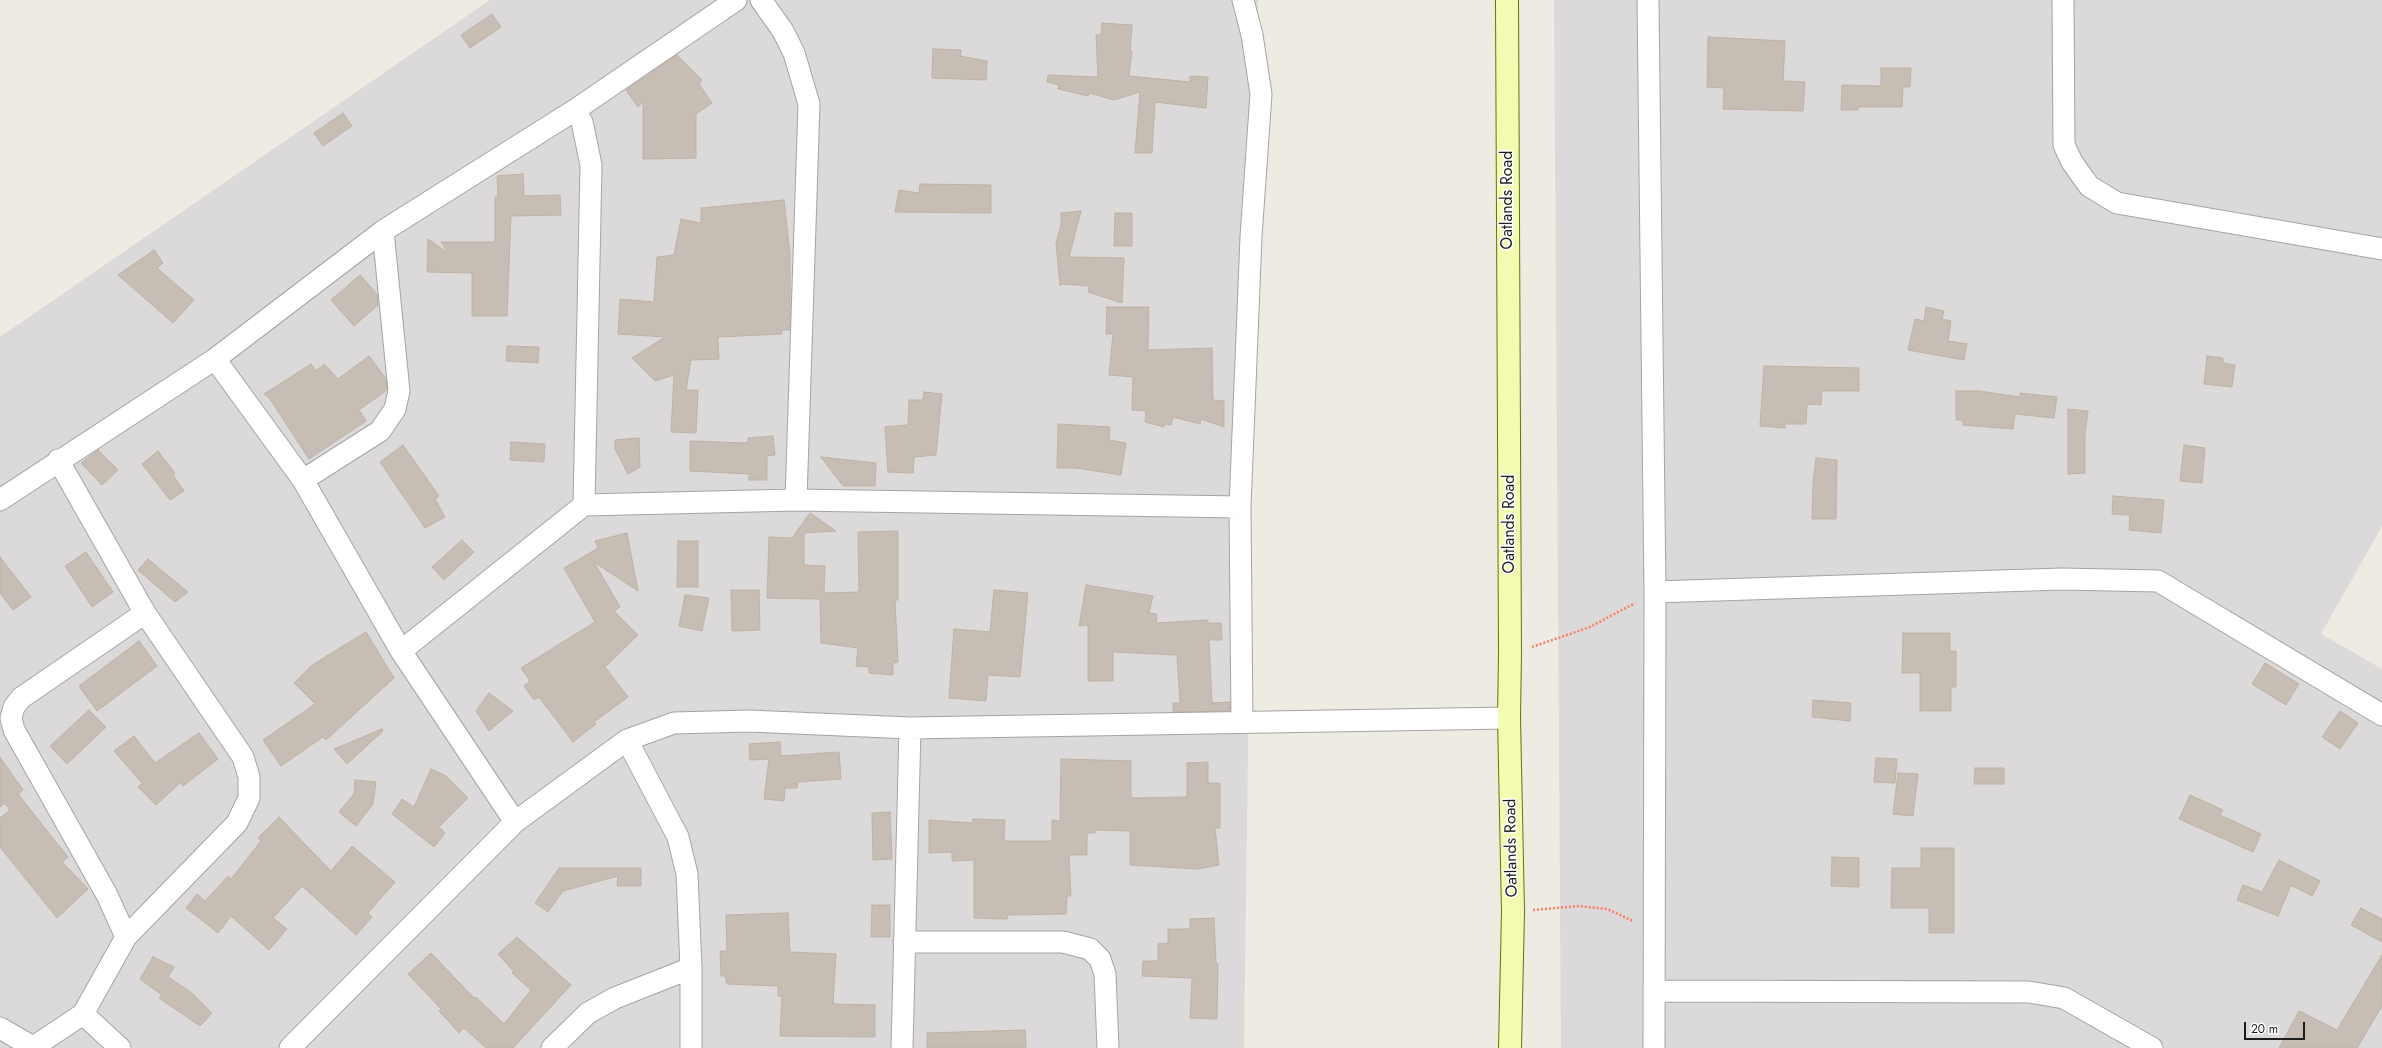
<!DOCTYPE html>
<html>
<head>
<meta charset="utf-8">
<style>
	body { margin:0 }
	#map { position:relative; width:2382px; height:1048px; overflow:hidden; background:#eeebe2; font-family:Jost,sans-serif }
	canvas { display:block }
	.scale { position:absolute; left:2244px; top:1022px; width:61px; height:18px; box-sizing:border-box; border:2px solid #1d1d1d; border-top:0; padding-left:5px; font-size:12px; line-height:14px; white-space:nowrap; color:#1d1d1d; -webkit-text-stroke:3px #fff; paint-order:stroke }
</style>
</head>
<body>
<div id="map">
<canvas width="2382" height="1048"></canvas>
<div class="scale">20 m</div>
</div>
<script>
const context = document.querySelector('canvas').getContext('2d');
context.lineJoin = 'round';
function fillPath(path, color) { context.fillStyle = color; context.fill(path, 'evenodd'); }
const shape = rows => new Path2D(rows.map(r => 'M' + r).join(''));
function trace(path, color, width, dash) { context.strokeStyle = color; context.lineWidth = width; context.lineCap = dash ? 'butt' : 'round'; context.setLineDash(dash || []); context.stroke(path); }
function drawText(font, color, halo, rows, align = 'center') {
  context.font = font + ' Jost,sans-serif'; context.lineWidth = 3; context.setLineDash([]); context.textBaseline = 'middle'; context.strokeStyle = halo; context.fillStyle = color; for (const [text, x, y, turn = 0] of rows) {
    context.save(); context.translate(x, y); context.rotate((+turn || 0) * Math.PI / 180); context.textAlign = isNaN(turn) ? turn : align; if (halo) context.strokeText(text, 0, 0); context.fillText(text, 0, 0); context.restore();
  }
}
fillPath(shape([
	[490,0,1258,0,1244,1048,0,1048,0,337],
	[1554,0,2382,0,2382,526,2321,634,2382,669,2382,1048,1561,1048]
]), '#dbd9d9');
const building = shape([
	[492,14,501,27,470,48,461,35,492,14],
	[1102,23,1132,25,1130,51,1132,51,1129,76,1190,82,1190,76,1208,77,1206,108,1155,102,1152,153,1135,153,1140,92,1114,100,1089,93,1088,96,1058,89,1059,85,1047,82,1048,75,1098,77,1096,35,1101,35,1102,23],
	[1708,37,1785,41,1783,81,1805,82,1803,111,1723,109,1724,88,1707,87,1708,37],
	[933,49,961,50,960,56,987,61,986,80,932,78,933,49],
	[677,55,702,80,699,84,712,103,696,114,696,158,643,159,643,102,638,107,626,90,677,55],
	[1881,68,1911,68,1910,87,1903,87,1902,107,1858,107,1858,110,1841,110,1842,85,1881,86,1881,68],
	[343,113,352,126,323,146,314,133,343,113],
	[523,174,524,196,560,195,561,215,511,216,507,316,472,316,472,273,427,272,428,239,448,253,441,242,495,242,495,197,498,197,497,176,523,174],
	[920,184,991,185,991,213,895,212,899,190,919,193,920,184],
	[784,200,790,255,790,330,781,330,782,334,718,337,719,359,691,360,686,390,698,390,696,433,671,432,674,375,655,381,632,358,665,337,618,334,620,299,654,302,657,257,674,255,681,219,701,223,701,208,784,200],
	[1081,211,1069,257,1124,258,1122,303,1088,292,1089,286,1062,284,1060,286,1056,243,1061,225,1061,213,1081,211],
	[1115,213,1132,213,1132,246,1114,246,1115,213],
	[154,250,163,263,157,268,194,300,173,323,118,275,154,250],
	[360,275,377,294,378,305,354,326,331,300,360,275],
	[1107,307,1149,307,1148,350,1212,348,1213,400,1224,401,1224,427,1201,419,1200,424,1173,417,1171,425,1164,424,1164,427,1145,422,1146,411,1132,410,1133,377,1109,375,1113,334,1106,334,1107,307],
	[1926,307,1944,311,1942,319,1951,321,1948,341,1967,344,1964,360,1908,350,1915,319,1924,321,1926,307],
	[507,346,539,347,538,363,506,361,507,346],
	[369,356,386,379,387,390,359,410,366,421,309,459,270,399,264,394,311,364,316,371,324,364,338,379,369,356],
	[2207,356,2223,358,2223,363,2235,365,2232,387,2204,384,2207,356],
	[1764,366,1859,368,1859,391,1822,391,1821,405,1807,404,1806,424,1785,424,1785,428,1760,426,1764,366],
	[1956,391,1979,391,2020,397,2020,393,2057,397,2054,418,2015,414,2013,429,1963,425,1963,420,1956,420,1956,391],
	[924,392,942,394,936,455,914,457,913,473,888,472,885,427,908,425,909,400,923,400,924,392],
	[2068,409,2088,411,2085,434,2085,473,2068,474,2068,409],
	[1058,424,1110,427,1109,440,1126,443,1121,475,1076,468,1057,468,1058,424],
	[773,436,775,455,767,456,767,480,749,480,749,474,690,471,690,441,748,443,748,438,773,436],
	[639,438,640,467,628,474,615,449,615,440,639,438],
	[511,442,545,444,544,462,510,460,511,442],
	[403,445,439,496,435,499,445,517,425,528,380,462,403,445],
	[2184,445,2205,448,2202,483,2180,481,2184,445],
	[98,450,118,470,102,485,81,463,98,450],
	[158,451,175,473,173,475,184,491,170,500,142,464,158,451],
	[821,457,876,463,875,486,843,486,821,457],
	[1816,458,1837,460,1836,519,1812,519,1813,483,1816,458],
	[2113,496,2164,500,2161,533,2129,530,2130,515,2112,514,2113,496],
	[810,513,836,531,804,533,804,565,825,566,824,593,859,592,858,532,898,531,898,600,895,600,898,662,893,663,893,675,869,673,869,667,856,666,858,648,821,643,820,599,767,598,769,537,792,538,810,513],
	[627,533,638,591,594,562,620,607,614,611,638,635,605,667,628,697,594,722,596,724,573,742,539,697,534,700,524,686,530,681,521,668,595,622,564,568,598,548,595,541,627,533],
	[462,540,474,552,444,580,432,567,462,540],
	[678,541,698,541,698,587,677,587,678,541],
	[86,552,113,592,92,607,65,566,86,552],
	[0,557,31,597,13,610,0,593,0,557],
	[148,559,188,592,175,602,138,570,148,559],
	[1086,585,1153,596,1149,613,1157,614,1156,623,1208,620,1208,623,1221,623,1222,640,1209,640,1212,703,1230,702,1230,711,1173,712,1173,703,1180,703,1177,655,1113,652,1113,681,1088,681,1088,625,1079,626,1086,585],
	[731,590,759,590,760,630,732,631,731,590],
	[994,590,1028,593,1020,677,988,675,986,701,949,698,954,629,990,632,994,590],
	[685,595,709,598,702,631,679,626,685,595],
	[366,632,394,678,326,740,323,737,281,766,263,740,315,704,294,683,312,665,366,632],
	[1903,633,1950,633,1950,651,1956,651,1956,687,1951,687,1951,711,1920,711,1920,673,1902,673,1903,633],
	[139,641,157,666,97,711,79,686,139,641],
	[2265,663,2299,684,2286,705,2252,684,2265,663],
	[489,693,513,711,489,731,476,711,489,693],
	[1813,700,1851,703,1850,721,1812,717,1813,700],
	[89,710,106,727,67,764,50,746,89,710],
	[2340,711,2358,723,2340,749,2322,737,2340,711],
	[382,729,383,731,347,764,334,749,382,729],
	[199,733,218,759,183,786,180,783,156,805,138,787,142,783,114,751,134,736,155,763,199,733],
	[780,742,781,756,839,752,841,779,798,782,797,788,785,788,784,801,764,799,769,759,750,760,749,744,780,742],
	[0,757,23,790,18,794,68,857,62,862,88,889,57,918,0,847,0,818,10,810,5,803,0,807,0,757],
	[1876,758,1897,759,1895,783,1874,782,1876,758],
	[1061,759,1131,761,1131,798,1187,797,1187,763,1208,762,1208,783,1220,783,1220,828,1215,828,1219,865,1197,869,1130,865,1130,831,1095,830,1095,833,1087,833,1087,855,1069,855,1071,896,1067,896,1066,914,1008,915,1007,919,974,918,974,860,952,861,952,852,929,853,929,820,972,823,973,819,1005,820,1004,841,1052,841,1052,820,1060,821,1061,759],
	[1975,768,2004,768,2004,784,1974,784,1975,768],
	[431,769,446,776,468,798,439,827,445,833,434,847,392,814,402,799,414,807,431,769],
	[1898,773,1918,774,1913,816,1893,814,1898,773],
	[355,780,376,782,373,804,356,826,339,812,354,794,355,780],
	[2190,795,2223,810,2220,815,2261,834,2253,852,2179,819,2190,795],
	[890,812,892,859,873,860,872,813,890,812],
	[279,817,331,871,352,846,395,882,368,913,372,917,356,935,302,886,273,918,287,929,269,950,231,916,218,933,186,908,197,894,205,901,228,876,231,879,261,841,258,838,279,817],
	[1921,848,1954,848,1954,933,1929,933,1929,908,1891,908,1892,868,1921,868,1921,848],
	[1832,857,1859,858,1859,887,1831,886,1832,857],
	[2279,860,2320,881,2312,896,2291,885,2278,916,2237,900,2243,885,2262,892,2279,860],
	[559,868,641,868,641,886,617,886,618,876,563,891,548,912,535,903,559,868],
	[872,905,890,905,890,937,871,937,872,905],
	[2361,908,2382,919,2382,942,2351,925,2361,908],
	[788,913,790,952,836,954,833,1004,875,1005,875,1037,780,1036,782,996,778,996,778,986,727,984,725,976,721,976,720,951,727,951,726,915,788,913],
	[1214,918,1216,963,1218,964,1217,1019,1190,1018,1192,978,1142,976,1143,961,1158,961,1158,944,1168,943,1168,929,1190,929,1190,919,1214,918],
	[517,937,571,985,513,1048,486,1048,464,1028,459,1033,439,1011,441,1009,408,974,431,953,474,998,476,997,504,1024,531,990,512,973,514,972,498,954,517,937],
	[2382,955,2382,1006,2357,1048,2279,1048,2299,1011,2337,1030,2382,955],
	[153,957,174,967,168,977,192,993,212,1013,200,1026,159,998,162,995,140,979,153,957],
	[1025,1030,1026,1048,927,1048,927,1033,1025,1030]
]);
fillPath(building, '#c6bdb5');
trace(building, '#c0b2a4', 1);
const street = shape([
	[761,0,783,31,794,53,809,104,796,500],
	[1648,0,1655,592,1654,1048],
	[2063,0,2064,145,2072,162,2089,186,2117,203,2382,249],
	[575,110,582,122,591,165,584,505],
	[215,359,303,480,401,651,515,822],
	[303,480,380,431,395,409,399,391,383,231],
	[0,500,215,359,383,231,575,110,736,0],
	[1240,507,1251,237,1261,94,1252,35,1243,0],
	[1655,592,2062,579,2158,581,2382,715],
	[401,651,584,505,796,500,1240,507,1242,722],
	[627,740,678,837,687,874,691,968,691,1048],
	[126,937,107,895,14,730,11,718,14,707,21,698,145,613],
	[904,942,1063,942,1090,949,1100,959,1105,974,1108,1048],
	[1654,991,2029,992,2064,998,2152,1048],
	[83,1014,120,1048],
	[0,1028,33,1047],
	[32,1048,83,1014,126,937,237,823,249,798,249,777,243,757,145,613,58,460],
	[290,1048,515,822,627,740,674,723,749,721,910,728,1509,718],
	[552,1048,588,1013,615,998,691,968],
	[902,1048,910,728]
]);
const secondary = shape([
	[1507,0,1510,654,1509,718,1513,912,1510,1048]
]);
trace(street, '#a4a4a4', 23);
trace(secondary, '#627502', 24);
trace(shape([
	[1532,647,1590,627,1635,603],
	[1533,910,1579,906,1607,909,1633,921]
]), '#fd7c64', 2.5, [2, 2]);
trace(street, '#fff', 21);
trace(secondary, '#f3fbb3', 22);
drawText('16px', '#1d1d1d', '#fff', [
	["Oatlands Road",1508,200,-90],
	["Oatlands Road",1510,524,-90],
	["Oatlands Road",1512,848,-91]
]);
</script>
</body>
</html>
